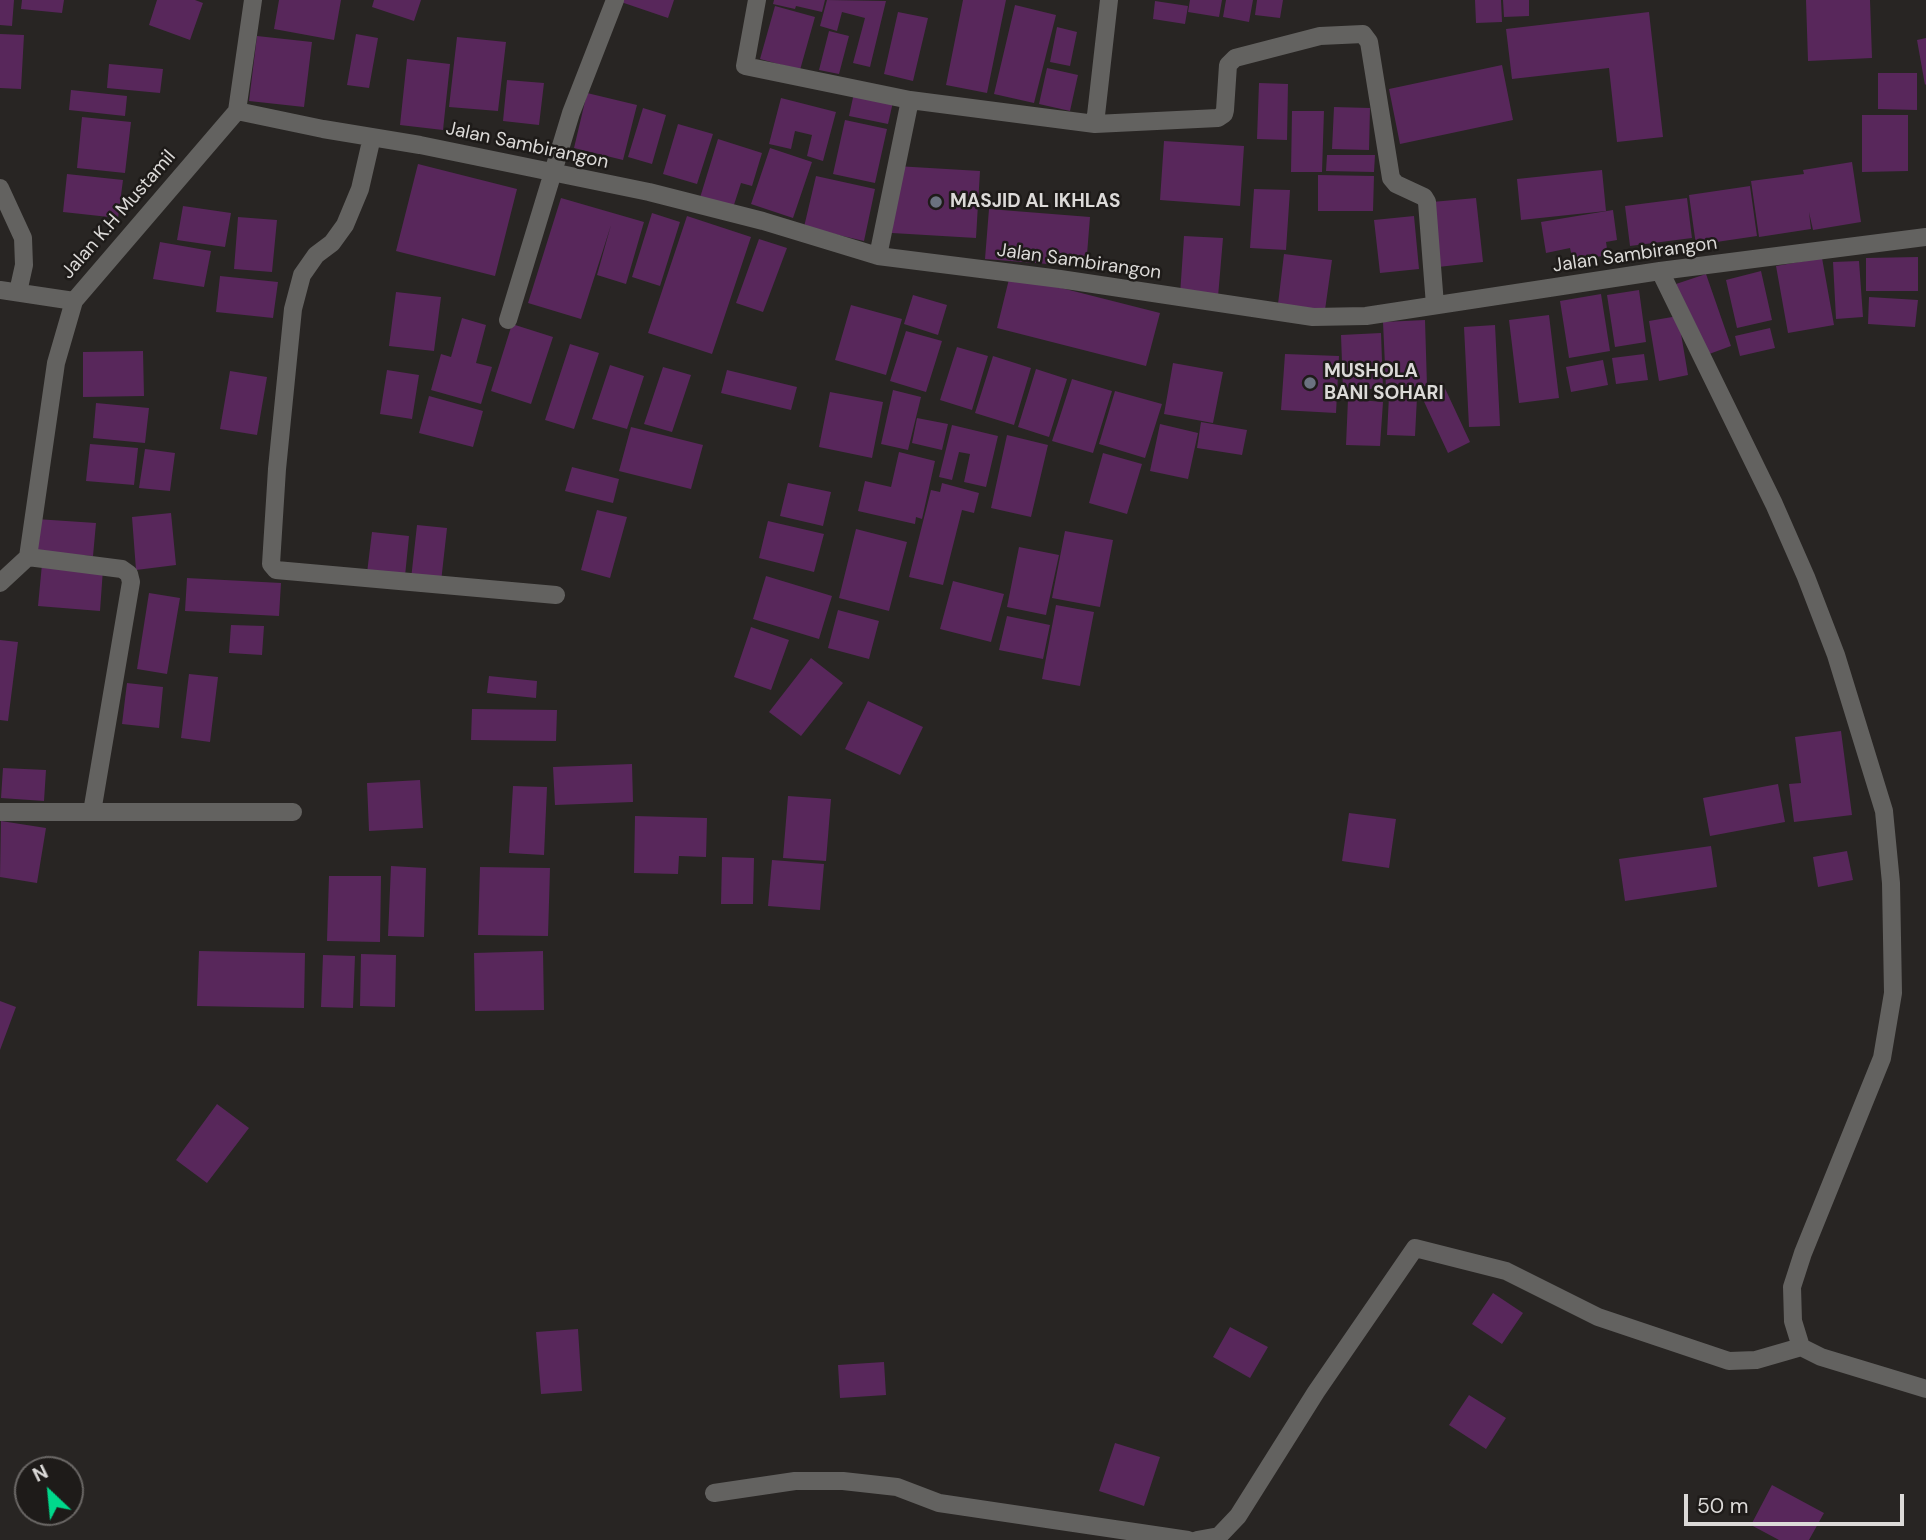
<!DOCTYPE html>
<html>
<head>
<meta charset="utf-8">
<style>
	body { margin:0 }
	#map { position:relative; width:1926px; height:1540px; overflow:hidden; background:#282523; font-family:"DM Sans",sans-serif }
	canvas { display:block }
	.north { position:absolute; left:14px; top:1456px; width:70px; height:70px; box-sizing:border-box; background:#1e1b19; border:2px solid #6a6765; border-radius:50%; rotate:334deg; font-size:19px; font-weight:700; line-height:28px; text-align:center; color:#dcdad8 }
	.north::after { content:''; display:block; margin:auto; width:24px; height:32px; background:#00d98c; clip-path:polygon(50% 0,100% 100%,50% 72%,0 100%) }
	.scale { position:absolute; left:1684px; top:1494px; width:220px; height:32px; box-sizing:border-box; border:4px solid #dcdad8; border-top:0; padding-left:9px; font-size:21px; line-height:24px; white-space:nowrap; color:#dcdad8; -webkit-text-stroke:5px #1e1b19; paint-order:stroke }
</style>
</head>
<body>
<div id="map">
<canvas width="1926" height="1540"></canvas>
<div class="north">N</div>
<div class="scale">50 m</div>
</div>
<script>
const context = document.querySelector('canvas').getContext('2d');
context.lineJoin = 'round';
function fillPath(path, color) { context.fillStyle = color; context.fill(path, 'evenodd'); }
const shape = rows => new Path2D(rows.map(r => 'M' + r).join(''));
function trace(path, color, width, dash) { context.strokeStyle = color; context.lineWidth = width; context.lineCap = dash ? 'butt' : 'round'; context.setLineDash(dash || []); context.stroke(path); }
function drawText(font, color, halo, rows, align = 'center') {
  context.font = font + ' "DM Sans",sans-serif'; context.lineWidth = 5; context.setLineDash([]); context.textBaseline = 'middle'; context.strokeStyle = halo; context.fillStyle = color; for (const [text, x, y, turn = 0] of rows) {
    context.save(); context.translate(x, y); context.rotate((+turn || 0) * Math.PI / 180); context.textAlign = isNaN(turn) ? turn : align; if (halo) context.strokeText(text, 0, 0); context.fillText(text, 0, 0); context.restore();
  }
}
fillPath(shape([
	[0,0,14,0,12,26,0,25],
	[22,0,64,0,62,13,21,9],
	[157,0,195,0,203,3,190,40,149,25],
	[279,0,341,0,334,40,274,29],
	[374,0,421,0,414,21,372,7],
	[622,0,674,0,668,18,621,2],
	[774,0,825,0,822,12,796,6,795,9,773,4],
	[827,0,886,1,870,67,853,63,865,18,842,12,837,31,820,26],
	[963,0,1006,0,987,93,946,85],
	[1190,0,1222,0,1219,17,1188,12],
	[1226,0,1253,0,1249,22,1223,17],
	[1257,0,1283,0,1280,18,1255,15],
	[1475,0,1501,0,1502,22,1476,23],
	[1503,0,1529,0,1529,16,1504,17],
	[1806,0,1870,0,1872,58,1808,61],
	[1155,1,1188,6,1185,24,1153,19],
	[1015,5,1056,15,1034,103,994,94],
	[775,6,815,17,800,70,760,59],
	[898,12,928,18,913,81,884,74],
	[1649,12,1663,137,1617,142,1609,68,1512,79,1506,29],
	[1057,27,1077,32,1070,66,1050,62],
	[829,31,849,36,839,74,819,70],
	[0,34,24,35,21,89,0,88],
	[356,34,378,38,369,88,347,85],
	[257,36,312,42,304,107,249,101],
	[457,37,506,42,498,111,449,107],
	[1926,38,1926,84,1925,85,1917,40],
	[407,59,450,64,443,130,400,125],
	[109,64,163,69,160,93,107,88],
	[1502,65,1513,120,1400,144,1389,89],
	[1047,68,1078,75,1070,111,1039,104],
	[1878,73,1917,73,1917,110,1878,109],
	[507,80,544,83,539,125,503,121],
	[1259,83,1288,84,1287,140,1257,139],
	[71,90,127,96,125,116,69,110],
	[587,93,637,105,623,160,574,148],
	[854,93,893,102,888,124,849,116],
	[781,98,836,112,823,161,807,156,812,135,795,131,791,149,769,144],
	[1334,107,1370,108,1369,150,1332,149],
	[643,108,666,115,652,164,628,157],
	[1292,111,1324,111,1322,172,1291,172],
	[1862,115,1908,115,1908,171,1862,172],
	[82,117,131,122,125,173,77,168],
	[845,120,887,129,875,183,833,174],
	[678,124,713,134,697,184,663,174],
	[718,139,762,153,752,186,741,183,732,211,699,201],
	[1164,141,1244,146,1240,206,1160,200],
	[770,148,812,162,793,218,751,204],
	[1327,155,1375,155,1374,172,1326,171],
	[1852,162,1861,222,1813,230,1809,212,1811,229,1759,237,1751,181,1804,174,1803,170],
	[418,164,517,189,495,276,396,251],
	[896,166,980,171,976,238,892,233],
	[1602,170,1606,211,1521,220,1517,179],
	[67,174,123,180,118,218,63,212],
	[1318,175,1374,176,1373,211,1318,211],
	[816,176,875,189,864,241,804,227],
	[1750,186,1757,236,1696,245,1689,195],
	[1254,189,1290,190,1286,250,1250,248],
	[561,198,644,222,626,284,597,275,611,225,581,319,528,303],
	[1476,198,1483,262,1438,267,1432,202],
	[1687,198,1692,238,1630,246,1625,206],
	[183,206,231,213,225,247,177,240],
	[989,209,1090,217,1086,267,985,259],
	[1613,210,1617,240,1606,242,1608,255,1573,261,1570,248,1546,253,1541,222],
	[652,213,680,222,660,286,632,277],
	[687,216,751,237,712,354,648,333],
	[1414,216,1419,269,1380,273,1374,220],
	[238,217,277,220,272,272,234,269],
	[1184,236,1223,238,1218,297,1180,295],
	[759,239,787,248,763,312,736,303],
	[160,242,211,251,204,287,153,279],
	[1284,254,1332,260,1325,310,1278,304],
	[1918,257,1918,291,1866,291,1866,258],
	[1822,258,1834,325,1788,333,1776,266],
	[1859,261,1863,317,1836,319,1833,262],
	[1761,271,1772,320,1737,328,1726,280],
	[1706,274,1731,346,1701,357,1676,284],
	[1010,275,1160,313,1146,366,997,328],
	[220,276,278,282,273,318,216,312],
	[1639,290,1646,342,1615,347,1607,295],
	[396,292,441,297,434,351,389,346],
	[1601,294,1610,351,1569,358,1560,301],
	[913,295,947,305,938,335,904,324],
	[1869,297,1918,300,1915,327,1868,324],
	[851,305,902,319,886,375,835,360],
	[1549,315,1559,398,1519,403,1509,320],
	[1678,316,1688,375,1659,381,1649,321],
	[462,318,486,325,476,363,492,367,481,404,431,390,441,354,451,357],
	[1425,320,1427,386,1386,388,1383,322],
	[512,324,553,337,531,404,491,391],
	[1495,325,1500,426,1469,427,1464,327],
	[1770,328,1775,348,1740,356,1735,336],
	[906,331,942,341,926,392,890,381],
	[1381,333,1383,388,1343,391,1341,335],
	[570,344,599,353,574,429,545,420],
	[957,347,988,356,972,410,940,400],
	[143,351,144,396,83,397,83,352],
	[1285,354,1339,356,1336,413,1281,410],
	[1644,354,1648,380,1616,384,1612,358],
	[993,356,1031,368,1014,425,975,413],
	[1603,360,1608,385,1571,392,1566,367],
	[1173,363,1223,372,1213,423,1164,414],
	[610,365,644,376,627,429,592,419],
	[663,367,691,375,672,432,644,424],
	[1036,369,1067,379,1049,437,1018,427],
	[387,370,419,375,412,419,380,414],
	[727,370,797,387,791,410,721,393],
	[230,371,267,377,257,435,220,429],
	[1072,379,1112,391,1093,453,1052,441],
	[1442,382,1470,442,1448,453,1420,393],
	[893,390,921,397,908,450,881,444],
	[1115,391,1162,404,1145,458,1099,444],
	[830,392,883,402,872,458,819,447],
	[429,396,483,411,473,447,419,433],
	[1389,396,1417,397,1415,436,1387,435],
	[1348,399,1383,402,1380,446,1346,445],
	[96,403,149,408,145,443,93,438],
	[917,418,948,424,942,450,912,443],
	[1201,422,1247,430,1242,455,1197,448],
	[1160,424,1198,433,1188,479,1150,471],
	[952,425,998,436,986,487,964,482,970,454,959,452,952,480,939,477],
	[631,427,703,445,691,489,619,471],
	[1007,435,1048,445,1031,517,991,508],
	[90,444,138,448,134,485,86,481],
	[145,449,175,453,170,491,139,488],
	[899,452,935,461,922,519,916,517,915,524,858,511,865,481,891,487],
	[1103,453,1142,464,1127,514,1089,503],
	[572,467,619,479,613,503,565,491],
	[788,483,831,492,823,526,780,516],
	[942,483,979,493,974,513,962,510,943,585,909,577,931,490,940,492],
	[597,510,627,517,610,578,581,570],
	[171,513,176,565,136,570,132,517],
	[36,519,96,523,93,556,34,552],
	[768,521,824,534,814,572,759,558],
	[417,525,447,528,441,582,411,579],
	[856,529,907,542,889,611,839,598],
	[1065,531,1113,540,1100,607,1052,598],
	[372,532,409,536,405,576,367,573],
	[1019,547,1059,555,1046,615,1007,607],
	[42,564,103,569,100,611,38,606],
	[766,576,832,596,819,639,753,619],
	[187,578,281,583,279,616,185,611],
	[953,581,1004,594,991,642,940,629],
	[149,593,180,598,167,674,137,669],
	[1056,605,1094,612,1080,686,1042,679],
	[838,610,879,621,869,659,828,648],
	[1007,616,1050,625,1043,659,999,650],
	[231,625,264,626,262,655,229,653],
	[751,627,789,640,771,690,734,677],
	[0,640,18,642,8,721,0,720],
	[811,658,843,683,801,736,769,712],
	[189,674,218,677,210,742,181,738],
	[489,676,537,681,536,698,487,693],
	[127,683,163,687,159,728,122,724],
	[868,701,923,727,900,775,845,749],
	[472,709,557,710,556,741,471,740],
	[1841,731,1852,815,1794,822,1789,784,1801,783,1795,737],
	[632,764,633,802,555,805,553,767],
	[3,768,46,770,44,801,1,798],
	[420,780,423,828,369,831,367,783],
	[1778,784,1785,822,1710,836,1703,798],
	[513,786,547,787,544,855,509,853],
	[788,796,831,799,826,861,783,858],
	[1349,813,1396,819,1389,868,1342,861],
	[635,816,707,818,706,857,679,856,678,874,634,873],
	[1,821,46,828,37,883,0,877],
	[1711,846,1717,887,1625,901,1619,859],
	[1847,851,1853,880,1818,887,1813,857],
	[722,857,754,858,753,904,721,904],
	[772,860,824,864,820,910,768,906],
	[391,866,426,868,424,937,388,936],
	[480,867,550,868,548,936,478,935],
	[329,876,381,876,380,942,327,941],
	[199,951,305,953,304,1008,197,1006],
	[543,951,544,1010,475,1011,474,953],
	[361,954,396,955,395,1007,360,1006],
	[323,955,355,956,353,1008,321,1007],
	[0,1001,16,1007,0,1050],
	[217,1104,249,1128,207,1183,176,1160],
	[1493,1293,1523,1313,1502,1344,1472,1324],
	[1230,1327,1268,1347,1250,1378,1213,1357],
	[578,1329,582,1391,541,1394,536,1332],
	[884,1362,886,1395,840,1398,838,1365],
	[1469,1395,1506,1418,1486,1449,1449,1425],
	[1115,1443,1160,1457,1144,1506,1099,1491],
	[1772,1485,1824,1513,1809,1540,1779,1540,1751,1525]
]), '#58275b');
trace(shape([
	[757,0,745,66,910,100],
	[237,111,323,129,420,145,649,192,763,221,878,256,1060,279,1313,317,1366,316,1660,271,1926,237],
	[1095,124,1218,118,1224,114,1225,110,1228,65,1235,58,1320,36,1363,34,1369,42,1391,178,1396,184,1424,197,1427,202,1435,305],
	[372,137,360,189,345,225,332,243,316,255,302,275,293,309,277,469,271,564,276,570,556,595],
	[0,188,23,238,24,265,18,292],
	[878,256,910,100,1095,124,1109,0],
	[1660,271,1774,504,1806,577,1836,655,1884,811,1891,883,1893,993,1882,1058,1803,1253,1792,1287,1793,1321,1801,1347],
	[0,290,74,301],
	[508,320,571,113,615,0],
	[28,557,122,569,129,574,131,582,92,812],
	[0,583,28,557,56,363,74,301,237,111,253,0],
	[0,812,293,812],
	[714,1493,795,1481,843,1481,897,1487,939,1503,1188,1540],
	[1197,1540,1219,1536,1238,1516,1316,1392,1415,1248,1506,1271,1598,1317,1729,1361,1756,1360,1801,1347,1821,1357,1926,1389]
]), '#636260', 18);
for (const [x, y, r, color] of [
	[936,202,7,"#6b7280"],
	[1310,383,7,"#6b7280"]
]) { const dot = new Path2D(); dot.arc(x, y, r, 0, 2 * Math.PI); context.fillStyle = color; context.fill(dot); trace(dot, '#1e1b19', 2.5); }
drawText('19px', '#dcdad8', '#1e1b19', [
	["Jalan Sambirangon",527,146,12],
	["Jalan K.H Mustamil",119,215,-49],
	["Jalan Sambirangon",1635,255,-8],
	["Jalan Sambirangon",1079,262,8]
]);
drawText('bold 19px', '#dcdad8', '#1e1b19', [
	["MASJID AL IKHLAS",950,202],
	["MUSHOLA",1324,372],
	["BANI SOHARI",1324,394]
], 'left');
</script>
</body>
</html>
